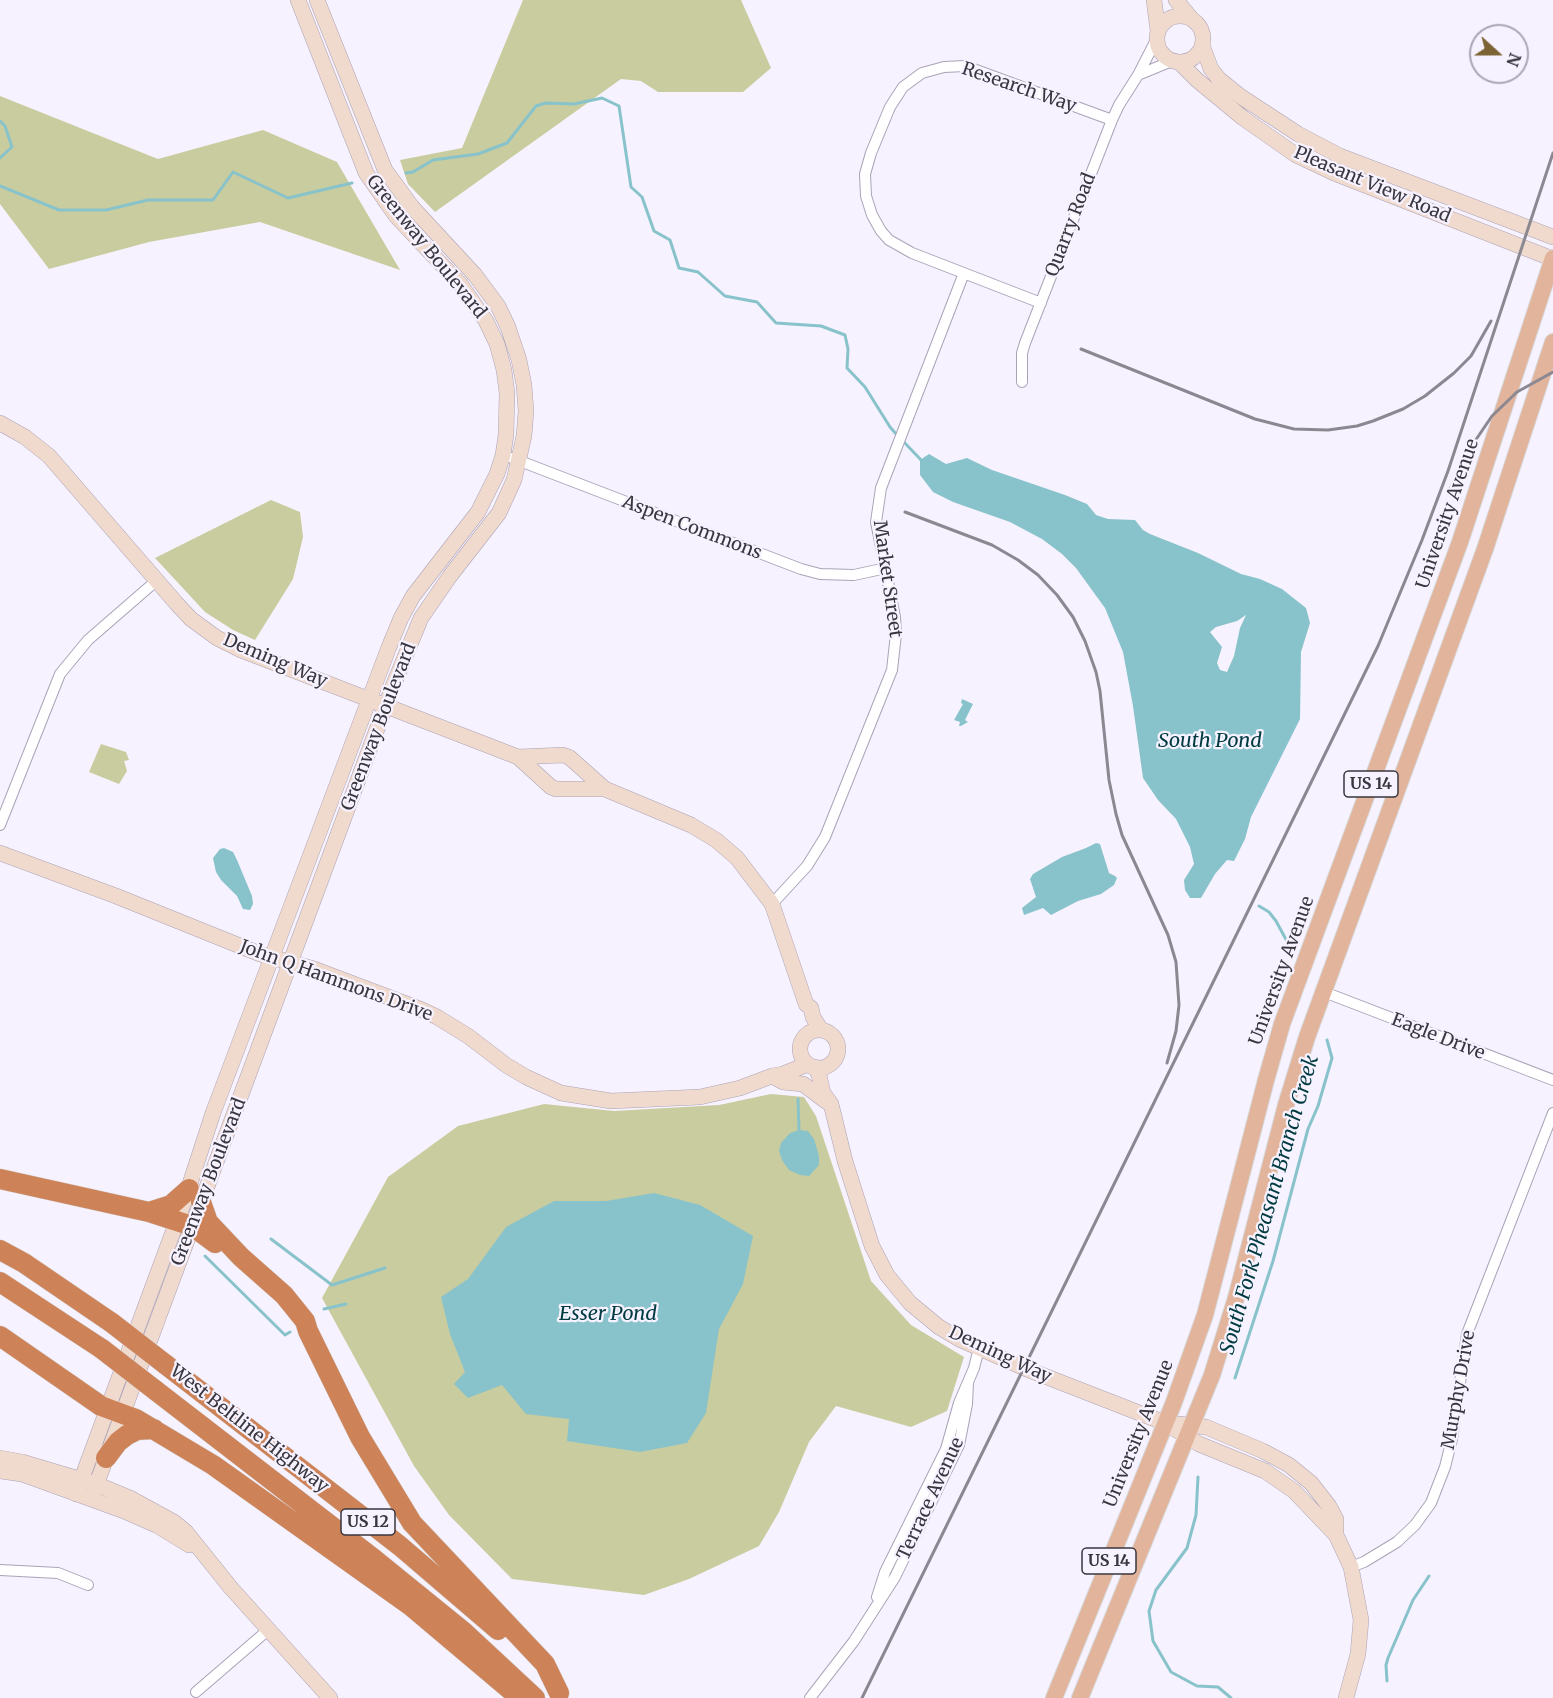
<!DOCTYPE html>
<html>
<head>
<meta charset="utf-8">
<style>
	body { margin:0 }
	#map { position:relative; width:1553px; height:1698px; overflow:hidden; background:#f7f2ff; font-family:Merriweather,serif }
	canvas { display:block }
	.north { position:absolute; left:1469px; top:24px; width:60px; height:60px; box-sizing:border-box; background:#f7f2ff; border:2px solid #aba7b2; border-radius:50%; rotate:111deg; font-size:16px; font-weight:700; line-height:24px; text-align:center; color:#39363e }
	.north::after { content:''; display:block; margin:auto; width:21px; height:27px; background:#7b6334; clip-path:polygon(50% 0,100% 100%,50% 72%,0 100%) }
</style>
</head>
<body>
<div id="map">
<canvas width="1553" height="1698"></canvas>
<div class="north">N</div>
</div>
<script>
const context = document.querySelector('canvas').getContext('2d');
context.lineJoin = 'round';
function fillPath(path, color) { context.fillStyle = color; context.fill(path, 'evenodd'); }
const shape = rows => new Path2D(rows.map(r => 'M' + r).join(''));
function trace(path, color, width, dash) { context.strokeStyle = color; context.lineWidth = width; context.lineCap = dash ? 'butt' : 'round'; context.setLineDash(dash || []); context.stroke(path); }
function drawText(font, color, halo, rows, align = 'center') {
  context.font = font + ' Merriweather,serif'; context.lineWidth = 4.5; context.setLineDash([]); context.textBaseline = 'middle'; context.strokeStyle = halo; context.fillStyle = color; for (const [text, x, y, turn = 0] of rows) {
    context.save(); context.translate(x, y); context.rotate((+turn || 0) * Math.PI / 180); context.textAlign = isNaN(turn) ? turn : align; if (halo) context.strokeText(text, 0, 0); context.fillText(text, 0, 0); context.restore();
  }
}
fillPath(shape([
	[523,0,741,0,771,68,743,92,658,92,641,81,621,79,435,212,408,184,400,160,462,148],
	[0,96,158,159,263,130,337,162,400,270,260,222,149,242,49,269,0,204],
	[271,500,300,512,303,537,293,579,255,640,233,630,205,612,155,558],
	[101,744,126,752,129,760,124,761,127,771,119,784,89,772],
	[771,1094,804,1097,816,1116,871,1281,911,1325,964,1357,947,1411,911,1427,836,1406,809,1442,779,1512,759,1546,689,1579,644,1595,512,1579,449,1515,414,1466,322,1298,388,1177,458,1126,544,1104,614,1111,719,1105]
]), '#c9cc9f');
fillPath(shape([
	[929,454,946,464,967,458,992,470,1065,495,1087,504,1096,515,1108,519,1135,520,1143,530,1150,534,1198,553,1241,574,1260,579,1282,589,1306,608,1310,623,1301,652,1300,719,1251,817,1245,839,1234,861,1227,860,1215,874,1201,898,1190,898,1185,890,1184,880,1194,864,1190,847,1176,819,1158,800,1143,778,1133,706,1123,652,1105,608,1076,568,1062,554,1042,539,1010,522,953,502,933,492,920,475,920,460],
	[1246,615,1240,628,1234,656,1227,672,1220,670,1217,663,1222,647,1210,632,1216,627,1237,621],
	[962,699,973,704,965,720,968,722,961,726,959,726,960,722,954,720,963,704,961,703],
	[1096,843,1100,844,1109,873,1115,876,1117,878,1114,885,1101,894,1078,901,1051,915,1043,908,1024,915,1022,908,1036,897,1030,879,1033,874,1062,857,1086,848],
	[224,848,233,852,237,860,252,896,253,904,250,910,243,909,237,896,221,880,216,872,213,858,220,849],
	[799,1130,808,1131,814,1139,819,1156,819,1165,809,1176,800,1175,789,1170,782,1160,779,1151,781,1143,790,1133],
	[654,1193,700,1205,753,1236,743,1284,719,1329,706,1413,687,1443,640,1452,567,1441,569,1419,526,1414,502,1385,468,1398,454,1384,465,1372,450,1334,441,1297,468,1279,506,1227,554,1201,606,1201]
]), '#88c3cb');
trace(shape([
	[0,121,5,126,12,147,0,158],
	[406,173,413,172,433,160,478,154,507,143,536,106,546,103,574,104,602,98,619,106,631,187,642,197,654,231,670,240,679,268,698,272,725,296,757,302,776,323,821,326,845,335,848,349,847,368,865,387,890,427,897,435],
	[0,186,59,210,106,210,148,200,213,200,233,172,288,198,352,183],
	[902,440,922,461],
	[1259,906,1269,912,1276,921,1289,945],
	[798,1099,799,1130],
	[271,1239,332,1285,385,1268],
	[205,1256,285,1335,290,1332],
	[324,1309,346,1304],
	[1235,1378,1273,1261,1308,1129,1318,1106,1332,1058,1327,1040],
	[1198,1477,1196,1515,1187,1548,1156,1590,1149,1611,1153,1641,1171,1672,1197,1686,1218,1687,1231,1698],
	[1387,1681,1386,1665,1388,1658,1413,1600,1429,1576]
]), '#88c3cb', 3);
const street = shape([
	[1157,38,1138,75,1172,61],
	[1041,303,912,253,889,240,881,231,872,215,866,196,865,174,871,153,890,107,903,87,922,73,944,67,965,66,1112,120],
	[1022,382,1022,353,1025,343,1112,120,1119,105,1138,75],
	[512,458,801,569,820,574,854,575,886,568],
	[0,825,60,674,88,640,156,581],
	[772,904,807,866,825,837,892,670,896,634,895,617,876,522,881,488,964,273],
	[1324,992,1553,1080],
	[1351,1567,1364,1562,1397,1542,1415,1525,1431,1503,1445,1467,1452,1439,1467,1334,1553,1113],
	[0,1570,58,1573,88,1585],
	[877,1597,885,1572,946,1449,959,1403,974,1368,979,1348],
	[196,1692,268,1630],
	[810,1698,854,1641,895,1577,959,1445,967,1404,968,1382]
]);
const secondary = shape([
	[1154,0,1158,31],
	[1176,0,1191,18],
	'1157 39a23 23 0 1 1 46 0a23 23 0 1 1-46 0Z',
	[1202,45,1211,69,1219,79,1240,96,1298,134,1340,156,1553,237],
	[1179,62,1197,80,1243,118,1296,155,1334,173,1553,259],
	[0,423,25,437,49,456,177,604,191,619,217,638,241,650,518,757,551,787,556,789,605,789],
	[518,757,563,755,569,757,605,789,691,825,716,840,737,858,772,904,806,1004,811,1008,813,1017,821,1030],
	[0,853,116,896,260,954,314,969,420,1009,437,1017,468,1036,506,1065,526,1077,561,1093,611,1101,700,1097,740,1088,772,1076,783,1074,808,1064],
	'800 1049a19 19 0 1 1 38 0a19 19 0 1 1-38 0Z',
	[815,1067,819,1075,823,1093,831,1104,845,1161,872,1246,887,1275,910,1303,939,1327,961,1340,1024,1368,1165,1423,1199,1444,1265,1471,1294,1491,1336,1535,1351,1567,1361,1620,1358,1654,1346,1698],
	[772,1076,783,1082,803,1084,827,1102],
	[1180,1424,1206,1427,1263,1451,1289,1465,1311,1483,1329,1506,1336,1519,1336,1535],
	[0,1458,22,1462,96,1484,132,1499,174,1522,186,1532,231,1588,330,1698],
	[0,1471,22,1474,124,1511,158,1526,189,1545],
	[76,1494,184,1202,213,1113,389,647,401,618,413,596,478,512,497,474,503,455,506,435,507,393,504,370,497,344,486,321,461,285,396,216,366,173,298,0],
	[91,1499,393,686,421,618,450,576,499,513,514,480,524,436,526,411,524,385,519,360,508,327,498,306,475,275,412,207,385,170,317,0]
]);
const primary = shape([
	[1054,1698,1174,1402,1205,1315,1266,1080,1282,1024,1460,542,1553,258],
	[1080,1698,1212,1375,1236,1298,1286,1105,1307,1037,1485,549,1553,342]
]);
const highway = shape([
	[0,1179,149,1212,192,1226,215,1243],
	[201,1202,208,1222,241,1257,284,1295,305,1321,308,1331,360,1437,412,1523,545,1664,559,1693],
	[149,1212,171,1205,189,1189],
	[0,1250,24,1263,112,1323],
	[0,1282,102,1349],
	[0,1336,101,1406,136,1419,213,1465,411,1606,520,1698],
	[165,1364,400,1546,498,1630],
	[155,1390,374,1559,464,1632,535,1698],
	[106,1458,118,1442,127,1435,137,1430,154,1429]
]);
trace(street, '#aaa3b7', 12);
trace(secondary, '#aaa3b7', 16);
trace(primary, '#d7d7d8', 18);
trace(highway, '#d7d7d8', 21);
trace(street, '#fff', 10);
trace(secondary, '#f0dacd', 15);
trace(primary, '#e2b49b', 16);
trace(highway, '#ce8258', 20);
trace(shape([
	[1081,349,1255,419,1294,429,1328,430,1357,426,1373,421,1403,409,1425,396,1454,373,1471,356,1491,321],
	[1448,493,1473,444,1492,416,1517,392,1553,372],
	[905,512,992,545,1018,560,1038,575,1057,595,1073,617,1085,641,1096,672,1100,691,1109,780,1116,814,1122,835,1168,935,1176,962,1179,1005,1176,1031,1167,1063],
	[862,1698,1378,646,1422,540,1448,471,1553,153]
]), '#8c8892', 3);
const highwayBridge = shape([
	[112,1323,165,1364],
	[102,1349,155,1390]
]);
trace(highwayBridge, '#d7d7d8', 21, []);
trace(highwayBridge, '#ce8258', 20);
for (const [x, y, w] of [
	[1371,784,54],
	[368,1522,54],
	[1109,1561,54]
]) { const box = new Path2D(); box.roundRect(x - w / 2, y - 13, w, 26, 4.5); context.fillStyle = '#f7f2ff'; context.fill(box); trace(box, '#39363e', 1.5); }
drawText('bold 16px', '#39363e', null, [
	["US 14",1371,784],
	["US 12",368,1522],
	["US 14",1109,1561]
]);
drawText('18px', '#39363e', '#f7f2ff', [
	["Research Way",1019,88,19],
	["Pleasant View Road",1372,185,23],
	["Quarry Road",1071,225,-69],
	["Greenway Boulevard",426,247,51],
	["University Avenue",1448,514,-71],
	["Aspen Commons",692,528,21],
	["Market Street",887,579,82],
	["Deming Way",275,661,23],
	["Greenway Boulevard",379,727,-69],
	["University Avenue",1282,971,-70],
	["John Q Hammons Drive",336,981,20],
	["Eagle Drive",1438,1037,21],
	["Greenway Boulevard",209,1182,-69],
	["Deming Way",1000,1355,25],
	["Murphy Drive",1459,1390,-80],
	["West Beltline Highway",249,1429,38],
	["University Avenue",1139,1434,-68],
	["Terrace Avenue",931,1499,-65]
]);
drawText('italic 20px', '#013b42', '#f7f2ff', [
	["South Pond",1210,741],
	["South Fork Pheasant Branch Creek",1270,1205,-74],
	["Esser Pond",608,1314]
]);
</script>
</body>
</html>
